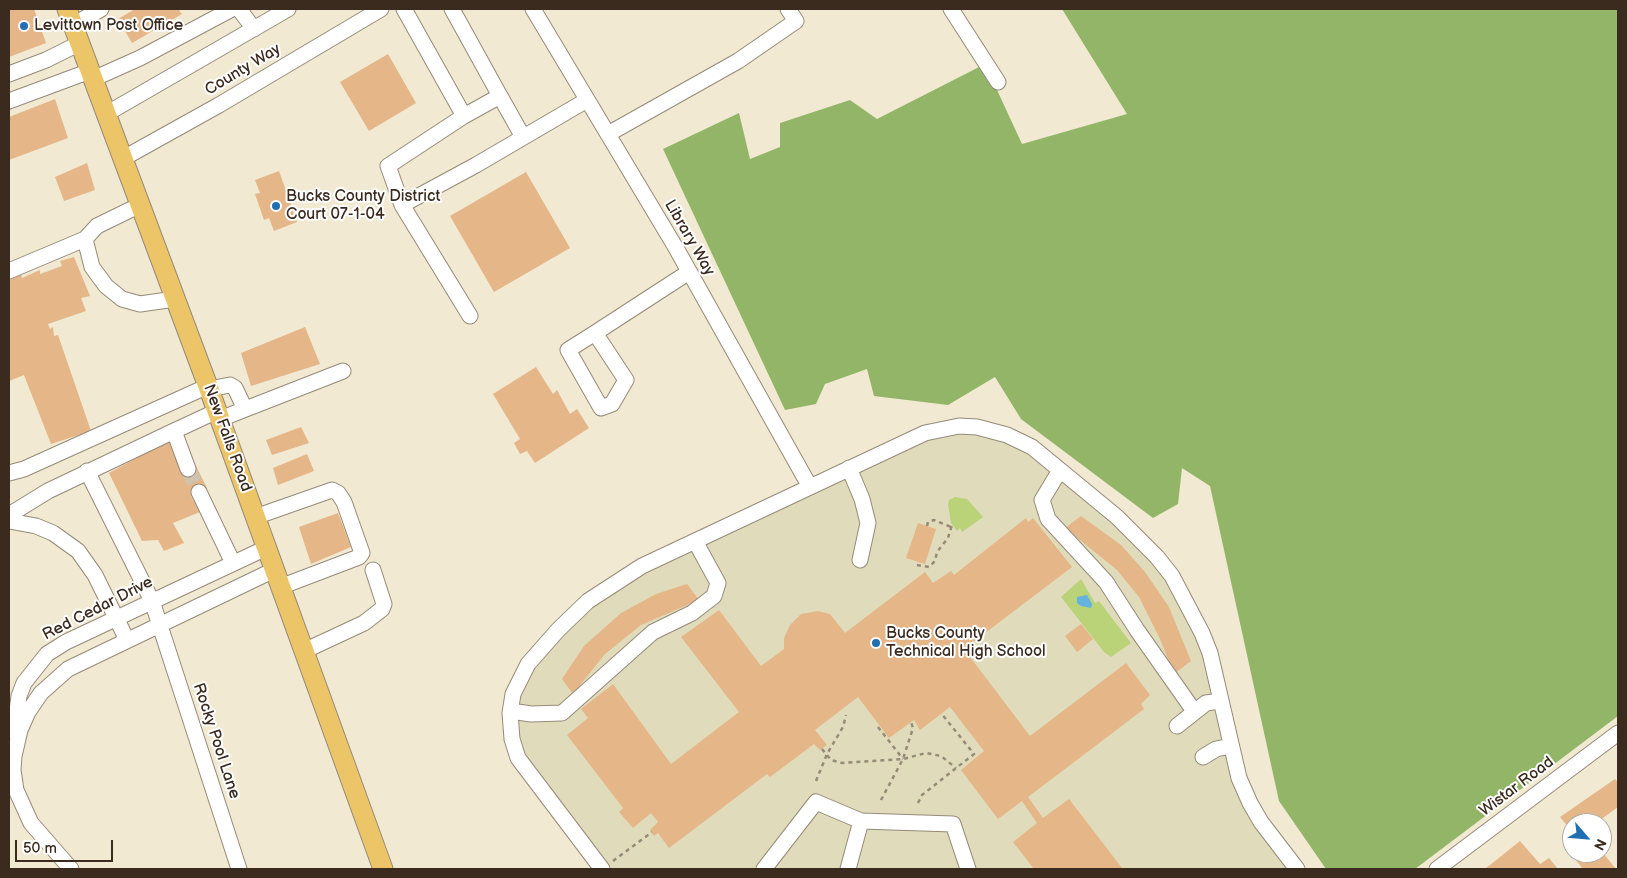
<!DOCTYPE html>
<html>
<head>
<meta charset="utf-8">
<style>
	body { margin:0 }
	#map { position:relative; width:1627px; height:878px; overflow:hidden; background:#f1e9d2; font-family:"Balsamiq Sans",sans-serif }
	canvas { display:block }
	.frame { position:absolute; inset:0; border:10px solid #3b2a1e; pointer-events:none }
	.north { position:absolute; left:1562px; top:813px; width:50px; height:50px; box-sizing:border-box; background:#fff; border:1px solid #b1aaa5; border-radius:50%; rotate:117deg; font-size:14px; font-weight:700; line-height:20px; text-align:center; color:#3b2a1e }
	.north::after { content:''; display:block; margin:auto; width:18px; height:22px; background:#1f6fb2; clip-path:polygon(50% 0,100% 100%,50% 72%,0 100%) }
	.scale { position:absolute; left:15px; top:840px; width:98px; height:22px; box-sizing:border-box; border:2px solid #3b2a1e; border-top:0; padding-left:6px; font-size:15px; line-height:18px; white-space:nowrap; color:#3b2a1e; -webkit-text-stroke:4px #fff; paint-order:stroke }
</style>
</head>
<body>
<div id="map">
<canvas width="1627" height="878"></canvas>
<div class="frame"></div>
<div class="north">N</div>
<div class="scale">50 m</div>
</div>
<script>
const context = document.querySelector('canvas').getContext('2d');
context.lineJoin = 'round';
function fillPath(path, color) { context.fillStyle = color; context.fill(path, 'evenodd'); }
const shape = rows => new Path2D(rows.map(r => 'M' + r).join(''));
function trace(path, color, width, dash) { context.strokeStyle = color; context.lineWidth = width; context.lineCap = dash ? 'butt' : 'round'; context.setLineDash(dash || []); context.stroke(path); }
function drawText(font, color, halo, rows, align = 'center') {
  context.font = font + ' "Balsamiq Sans",sans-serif'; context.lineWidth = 4; context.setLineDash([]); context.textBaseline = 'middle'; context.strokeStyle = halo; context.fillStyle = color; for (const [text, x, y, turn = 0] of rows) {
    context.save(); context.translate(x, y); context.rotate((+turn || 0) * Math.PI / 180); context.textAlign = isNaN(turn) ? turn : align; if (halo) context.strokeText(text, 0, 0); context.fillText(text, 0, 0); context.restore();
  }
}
fillPath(shape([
	[925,433,1007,435,1138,536,1202,633,1239,778,1297,869,602,869,518,758,513,694,588,601]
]), '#e0dcbb');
fillPath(shape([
	[955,497,967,499,983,517,962,532,960,528,957,531,951,523,948,504,949,500],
	[1081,579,1095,603,1099,601,1131,643,1111,657,1104,652,1061,597]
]), '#bad378');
fillPath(shape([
	[1062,9,1618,9,1618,716,1415,869,1326,869,1279,801,1210,486,1182,468,1178,504,1153,518,1021,419,995,377,948,405,874,396,867,369,825,384,816,404,785,410,663,149,739,113,750,159,780,147,780,123,850,100,877,119,985,64,1022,144,1127,114]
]), '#93b568');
fillPath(shape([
	[1087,595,1092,604,1091,608,1081,606,1077,603,1077,597]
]), '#64b2de');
fillPath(shape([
	[9,9,34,9,46,43,9,57],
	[135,9,178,9,182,14,132,43,118,19],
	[388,54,416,103,369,131,340,82],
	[55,99,68,138,9,160,9,117],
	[87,163,95,190,64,201,55,177],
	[279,171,297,222,274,231,269,218,264,220,255,194,260,193,255,180],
	[526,172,570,248,494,292,450,216],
	[74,257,90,296,81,298,86,311,48,324,50,329,53,327,54,336,58,335,91,431,51,444,24,375,9,381,9,280,21,274,22,278,40,270,40,274,62,266,60,261],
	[305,327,320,364,251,386,241,353],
	[536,367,553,394,557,390,570,414,577,409,589,428,535,463,527,451,520,454,514,443,520,439,493,394],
	[301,427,309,443,272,455,266,440],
	[169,440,182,472,196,466,207,488,191,496,200,512,173,523,184,543,164,551,158,540,142,541,109,473],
	[307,454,314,471,278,485,273,468],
	[338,513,351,547,311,564,299,527],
	[1081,516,1121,545,1145,572,1169,607,1191,661,1174,674,1160,639,1139,597,1117,570,1065,528],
	[1026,518,1028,522,1033,518,1072,567,964,649,1030,736,1126,663,1150,695,1141,704,1144,709,1028,797,1043,818,1069,799,1122,868,1120,869,1034,869,1013,842,1037,823,1022,801,998,819,961,770,984,751,950,707,920,730,914,720,889,738,858,697,815,730,827,745,820,750,814,744,770,777,767,774,669,848,658,833,654,836,650,830,658,822,651,813,633,828,619,812,623,808,567,735,588,718,581,709,613,684,671,764,739,712,681,637,719,610,761,666,784,649,784,638,790,625,801,614,818,611,830,614,845,633,925,572,933,583,951,571,954,575],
	[918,523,936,529,925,564,906,558],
	[687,584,699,600,641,625,605,654,573,694,562,679,584,646,621,613,656,594],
	[1081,624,1093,639,1077,652,1065,636],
	[1615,779,1618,782,1618,807,1596,823,1572,823,1572,832,1560,817],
	[1572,837,1572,853,1603,853,1616,869,1583,869,1563,844],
	[1520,841,1540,864,1549,858,1558,869,1485,869]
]), '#e5b688');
trace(shape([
	[188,469,199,492]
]), '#cdc3ae', 15, [15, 8]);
const minor = shape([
	[239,9,254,29],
	[404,9,464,116,500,96,452,9],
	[533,9,676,248,810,487],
	[951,9,998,82],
	[73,25,101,9],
	[9,74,46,60,80,43],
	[93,79,140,58,232,9],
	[500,96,523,137],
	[9,101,90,71],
	[106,114,288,9],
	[608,134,738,61,796,21,788,9],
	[122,159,219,105,381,9],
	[140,205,97,226,85,239,92,267,106,286,122,299,140,304,175,299],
	[402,205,388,166,464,116],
	[9,271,85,239],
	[470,316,402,205,476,165,587,100],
	[595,333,568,350,601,408,612,404,626,380,595,333,689,272],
	[209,389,230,385,235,388,245,409],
	[220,419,343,371],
	[849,468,862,499,868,523,860,560],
	[188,469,174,431,217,411],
	[1060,470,1042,500,1048,519,1106,582,1137,630,1194,711],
	[87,471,152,601,239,869],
	[9,473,24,469,208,386],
	[199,492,233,563],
	[9,515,48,491,174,431],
	[255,517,332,490,338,493,344,502,362,553,359,557,280,587],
	[9,521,36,526,53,533,78,551,95,575,127,640],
	[304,651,364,623,382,609,384,604,373,570],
	[511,711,531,714,562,713,653,632,692,613,714,596,718,583,695,541],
	[1177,726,1206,703,1220,701],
	[14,732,19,696,24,683,47,654,66,642,266,548],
	[1203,757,1216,749,1231,746],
	[71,869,31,823,16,790,13,770,14,756,20,730,28,712,41,693,68,669,274,570],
	[602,869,518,758,512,739,510,713,513,694,528,664,558,630,588,601,642,566,925,433,959,426,977,427,1007,435,1032,447,1117,517,1157,557,1172,576,1202,633,1210,653,1239,778,1250,803,1261,822,1297,869],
	[764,869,816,802,861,821,953,824,968,869],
	[848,869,861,821],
	[1437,869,1618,733]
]);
const major = shape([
	[67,9,209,389,383,869]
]);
trace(minor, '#968a78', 17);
trace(major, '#968a78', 21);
trace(shape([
	[927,526,928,522,934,520,951,527],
	[917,565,929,567,935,561,937,552,948,538,952,525],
	[878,727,903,759],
	[822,749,831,760,842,763,903,759,926,753,941,756,956,768],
	[816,781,827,754,843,727,846,715],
	[881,800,903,759,913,728,911,722],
	[918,803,922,795,974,754,941,713],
	[613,861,652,832]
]), '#968a78', 2.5, [4, 4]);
trace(minor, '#fff', 15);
trace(major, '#edc569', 19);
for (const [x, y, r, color] of [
	[24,26,5,"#1f6fb2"],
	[276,206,5,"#1f6fb2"],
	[876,643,5,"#1f6fb2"]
]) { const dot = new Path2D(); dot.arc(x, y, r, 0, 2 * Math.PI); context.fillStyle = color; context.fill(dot); trace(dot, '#fff', 2); }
drawText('16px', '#3b2a1e', '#fff', [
	["Levittown Post Office",34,26],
	["Bucks County District",286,197],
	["Court 07-1-04",286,215],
	["Bucks County",886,634],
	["Technical High School",886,652]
], 'left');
drawText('16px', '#3b2a1e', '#fff', [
	["County Way",243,70,-31],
	["Library Way",689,238,60],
	["New Falls Road",227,438,70],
	["Red Cedar Drive",98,609,-27],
	["Rocky Pool Lane",216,741,72],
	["Wistar Road",1517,787,-37]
]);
</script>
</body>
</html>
